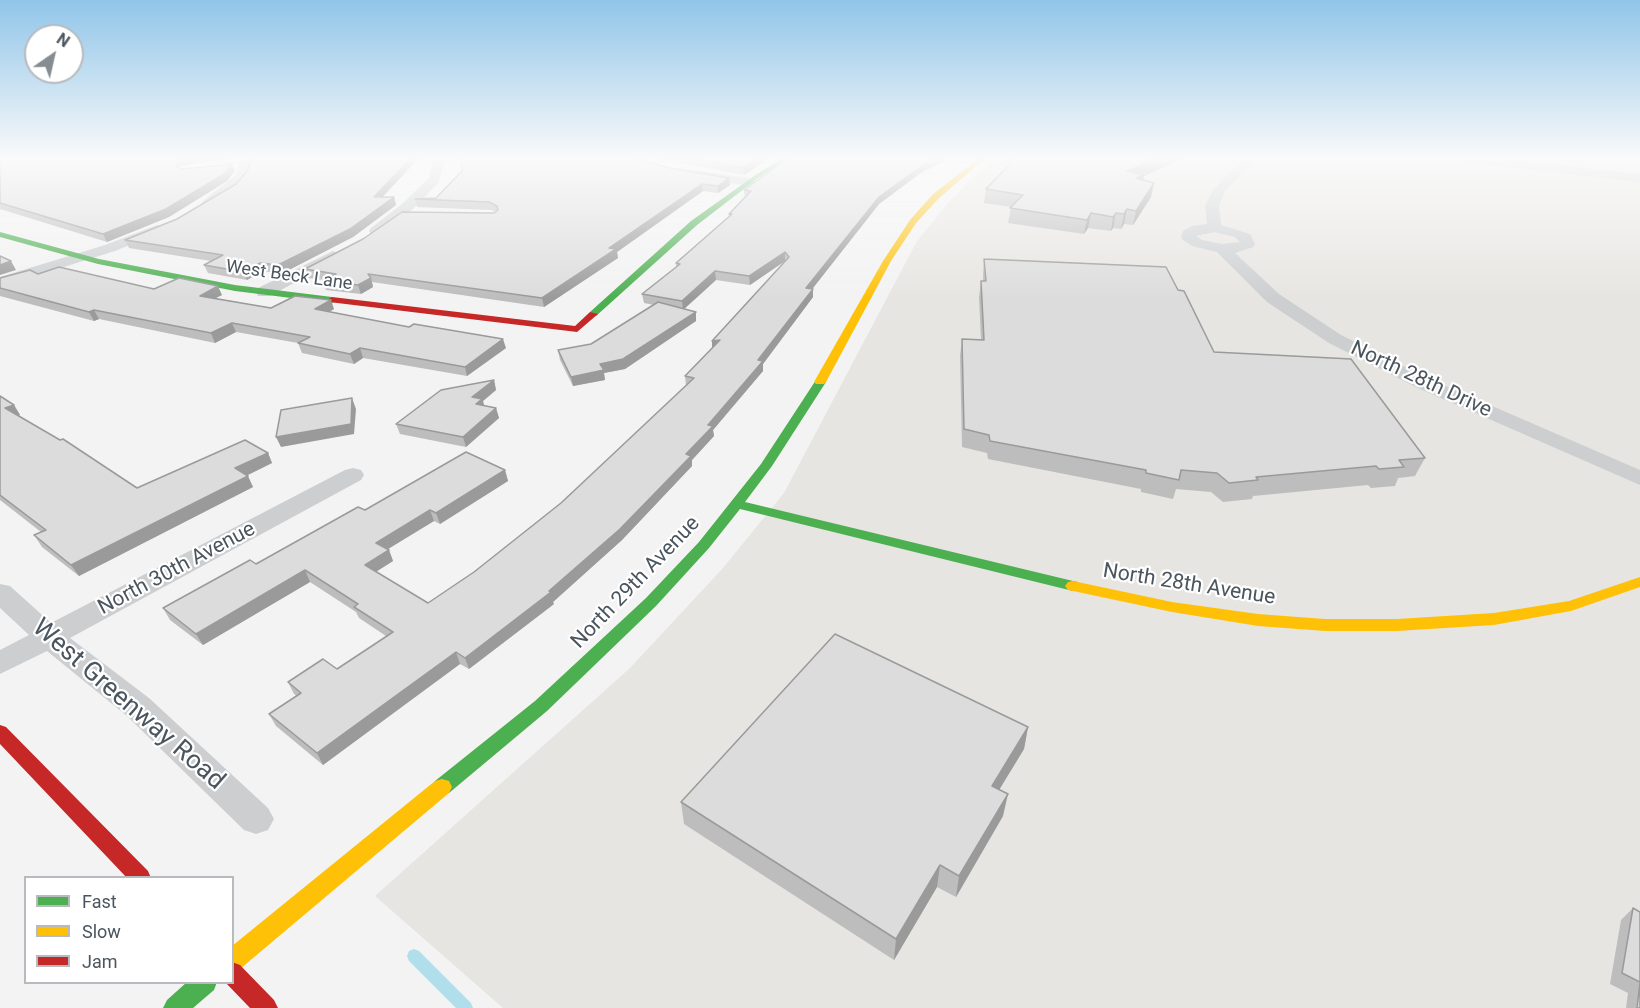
<!DOCTYPE html>
<html>
<head>
<meta charset="utf-8">
<style>
	body { margin:0 }
	#map { position:relative; width:1640px; height:1008px; overflow:hidden; background:#f3f3f3; font-family:Roboto,sans-serif }
	canvas { display:block }
	.legend { position:absolute; left:24px; top:876px; width:210px; height:108px; box-sizing:border-box; background:#fff; border:2px solid #b7bbbf; margin:0; padding:8px 10px; list-style:none; font-size:18px; color:#4a555e }
	.legend li { display:flex; align-items:center; gap:12px; height:30px }
	.legend b { width:30px; border:2px solid #b7bbbf }
	.north { position:absolute; left:24px; top:24px; width:60px; height:60px; box-sizing:border-box; background:#fff; border:2px solid #b7bbbf; border-radius:50%; rotate:34deg; font-size:16px; font-weight:700; line-height:24px; text-align:center; color:#4a555e }
	.north::after { content:''; display:block; margin:auto; width:21px; height:27px; background:#858c92; clip-path:polygon(50% 0,100% 100%,50% 72%,0 100%) }
</style>
</head>
<body>
<div id="map">
<canvas width="1640" height="1008"></canvas>
<ul class="legend">
<li><b style="height:8px;background:#4caf50"></b>Fast</li>
<li><b style="height:8px;background:#ffc107"></b>Slow</li>
<li><b style="height:8px;background:#c62828"></b>Jam</li>
</ul>
<div class="north">N</div>
</div>
<script>
const context = document.querySelector('canvas').getContext('2d');
context.lineJoin = 'round';
function fillPath(path, color) { context.fillStyle = color; context.fill(path, 'evenodd'); }
const shape = rows => new Path2D(rows.map(r => 'M' + r).join(''));
function trace(path, color, width, dash) { context.strokeStyle = color; context.lineWidth = width; context.lineCap = dash ? 'butt' : 'round'; context.setLineDash(dash || []); context.stroke(path); }
function drawText(font, color, halo, rows, align = 'center') {
  context.font = font + ' Roboto,sans-serif'; context.lineWidth = 4.5; context.setLineDash([]); context.textBaseline = 'middle'; context.strokeStyle = halo; context.fillStyle = color; for (const [text, x, y, turn = 0] of rows) {
    context.save(); context.translate(x, y); context.rotate((+turn || 0) * Math.PI / 180); context.textAlign = isNaN(turn) ? turn : align; if (halo) context.strokeText(text, 0, 0); context.fillText(text, 0, 0); context.restore();
  }
}
fillPath(shape([
	[998,158,1640,158,1640,1008,503,1008,375,896,630,668,723,568,784,493,917,241,947,204,976,175]
]), '#e7e5e1');
fillPath(shape([
	[414,949,419,951,471,1003,473,1008,456,1008,409,961,407,956,409,951,414,949]
]), '#b0dfeb');
fillPath(shape([
	[240,158,252,158,246,179,238,189,214,206,204,206,202,203,204,200,236,175,240,158],
	[433,158,445,158,439,182,412,210,381,234,371,234,369,231,371,228,402,204,429,178,433,158],
	[1244,158,1257,158,1225,191,1219,206,1221,225,1250,234,1255,244,1253,247,1235,253,1279,294,1341,335,1432,380,1640,470,1640,485,1418,388,1329,343,1267,302,1217,252,1192,246,1183,240,1181,237,1183,231,1192,226,1207,224,1205,206,1213,190,1244,158],
	[1214,232,1235,237,1240,242,1222,244,1202,240,1196,236,1214,232],
	[1455,158,1495,158,1640,174,1640,182,1461,162,1455,158],
	[696,170,749,178,755,182,749,186,692,177,690,174,696,170],
	[157,225,162,226,164,229,162,232,115,251,0,287,0,277,105,245,157,225],
	[333,251,338,253,341,256,338,259,270,296,258,296,256,292,258,288,333,251],
	[353,468,361,470,364,475,361,480,70,638,149,698,268,808,274,819,268,830,256,834,244,830,127,716,47,651,0,674,0,650,29,635,0,608,0,584,10,586,51,623,345,470,353,468]
]), '#ccced0');
fillPath(shape([
	[782,158,790,158,758,178,697,225,596,316,590,316,590,312,691,221,754,176,782,158],
	[0,232,99,259,235,285,332,297,337,300,332,303,235,291,98,264,0,237,0,232],
	[820,379,826,382,772,466,745,502,1073,581,1078,582,1081,586,1078,590,1073,591,740,509,709,548,656,606,547,711,449,793,442,795,435,793,432,787,435,781,535,701,646,598,699,542,761,464,816,380,820,379],
	[187,982,217,982,214,990,193,1008,163,1008,167,1000,187,982]
]), '#4caf50');
fillPath(shape([
	[979,158,986,158,939,198,916,223,891,261,826,382,824,384,816,384,814,382,883,261,910,220,933,194,979,158],
	[1640,577,1640,587,1571,611,1494,625,1397,631,1325,631,1258,626,1172,612,1073,591,1068,590,1065,586,1068,582,1073,581,1172,602,1258,614,1325,619,1397,619,1494,613,1569,601,1640,577],
	[442,779,449,781,452,787,449,793,240,969,232,972,232,946,435,781,442,779]
]), '#ffc107');
fillPath(shape([
	[332,297,575,326,590,312,598,314,577,332,329,302,327,300,332,297],
	[0,725,6,727,148,871,151,878,127,878,0,744,0,725],
	[232,962,240,965,274,1000,278,1008,250,1008,225,982,232,982,232,962]
]), '#c62828');
fillPath(shape([
	[0,158,180,166,180,168,183,169,232,164,235,171,227,181,169,217,107,242,0,209],
	[654,158,770,158,744,175],
	[943,159,943,162,922,172,879,204,812,289,813,297,763,364,763,371,713,430,714,436,692,460,692,466,622,540,553,602,554,604,469,669,460,664,323,765,276,726,269,714,297,696,294,694,288,682,337,669,386,636,359,618,356,612,310,582,203,645,170,620,163,608,256,564,365,510,505,470,508,481,440,524,434,521,387,549,389,550,393,561,376,572,428,603,474,572,561,503,686,386,685,376,712,348,785,261,750,285,716,280,684,309,696,321,625,369,604,373,605,380,573,386,560,360,558,350,591,344,654,305,644,303,642,294,676,267,676,263,729,217,729,214,745,198,744,190],
	[670,168,729,178,730,185,718,193,703,191,617,252,618,258,544,307,372,282,373,287,361,294,326,290,323,281,324,280,308,278,305,269,494,213,496,212,491,210,417,207,415,199,436,198,462,171],
	[248,170,383,197,394,197,396,205,353,237,281,274,263,271,247,280,208,273,204,265,211,261,129,248,125,240,177,219,236,184],
	[1144,176,1143,180,1151,197,1133,225,1124,224,1121,229,1113,228,1111,231,1088,228,1084,234,1008,223,1011,207,984,203,986,189],
	[984,259,1178,290,1214,352,1425,458,1415,476,1398,478,1395,486,1371,488,1368,485,1253,496,1252,499,1223,502,1211,492,1176,489,1173,499,1141,492,1141,489,988,459,987,453,962,447,960,356,962,339,981,340,979,297,981,281,983,281,983,274],
	[38,274,154,289,222,295,215,298,271,308,334,309,329,312,506,348,467,376,363,358,354,364,302,353,298,343,236,332,215,343,99,319,94,321,0,296,0,278],
	[494,380,496,390,483,401,484,406,496,408,499,418,466,447,400,434,396,424],
	[0,396,14,405,20,415,18,415,137,488,268,453,272,463,247,475,253,487,79,576,42,547,34,535,41,532,0,500],
	[1028,727,1024,749,999,790,1003,816,956,897,937,887,894,960,684,824,681,802],
	[1633,908,1640,912,1640,1008,1626,1008,1628,993,1610,984,1621,920]
]), '#bdbdbe');
fillPath(shape([
	[234,158,180,166,180,174,177,167,177,159],
	[411,158,419,158,376,204,374,197],
	[759,158,770,158,744,175,743,168],
	[936,158,944,158,943,159,943,162,922,172,879,204,806,297,806,288,879,197,923,165],
	[1157,158,1184,158,1144,176,1141,188,1127,171],
	[232,164,235,171,227,181,169,217,107,242,103,234],
	[729,178,730,185,718,193,718,186],
	[1154,183,1151,197,1133,225,1136,211],
	[702,184,703,191,617,252,618,258,544,307,542,298,609,248],
	[394,197,396,205,353,237,281,274,278,265],
	[1127,209,1124,224,1121,229,1124,214],
	[1091,213,1088,228,1084,234,1087,220],
	[1116,213,1113,228,1111,231,1113,217],
	[785,252,785,261,750,285,749,276],
	[11,261,16,270,0,275,0,265],
	[260,263,263,271,247,280,244,272],
	[715,271,716,280,683,310,682,301],
	[371,278,373,287,361,294,358,285],
	[218,286,222,295,204,304,200,296],
	[813,289,813,297,763,364,763,371,713,430,714,436,692,460,692,466,622,540,553,602,554,604,469,669,465,658,686,454],
	[331,300,334,309,318,318,315,309],
	[94,310,99,319,94,321,89,312],
	[696,312,696,321,625,369,604,373,605,380,573,386,571,377,600,364],
	[232,323,236,332,215,343,211,333],
	[503,339,506,348,467,376,465,367],
	[720,340,712,351,712,341],
	[360,348,363,358,354,364,350,354],
	[494,380,496,390,483,401,485,409,476,406,472,397],
	[352,398,356,409,354,434,281,447,276,437],
	[14,405,20,415,11,418,5,408],
	[496,408,499,418,466,447,463,437],
	[268,453,272,463,240,479,235,468],
	[505,470,508,481,440,524,436,513],
	[248,476,253,487,79,576,71,565],
	[430,510,434,521,380,554,376,543],
	[389,550,393,561,369,576,365,565],
	[305,570,310,582,203,645,196,634],
	[456,652,460,664,323,765,317,753],
	[1028,727,1024,749,988,808,992,786],
	[1008,794,1003,816,956,897,959,876],
	[940,865,937,887,894,960,896,939]
]), '#9a9a9b');
const building = shape([
	[0,158,180,158,177,159,177,167,183,169,232,164,224,174,166,209,103,234,0,203,0,158],
	[251,158,411,158,374,197,394,197,350,229,278,265,260,263,244,272,204,265,223,255,125,240,177,219,236,184,248,170,251,158],
	[461,158,634,158,670,168,729,178,718,186,702,184,609,248,616,249,542,298,368,274,371,278,358,285,323,281,336,274,305,269,363,239,402,212,494,213,498,210,497,206,489,202,415,199,436,198,462,171,461,158],
	[691,158,759,158,743,168,691,158],
	[788,158,936,158,923,165,879,197,806,288,813,289,758,360,763,361,708,425,713,426,686,454,691,456,620,529,549,591,551,592,465,658,456,652,317,753,269,714,301,693,288,682,323,659,337,669,393,632,354,607,358,604,305,570,196,634,163,608,250,560,256,564,358,507,365,510,466,452,505,470,436,513,430,510,376,543,389,550,365,565,428,603,474,572,561,503,694,378,685,376,720,340,712,341,789,257,785,252,749,276,715,271,682,301,642,294,680,264,676,263,732,214,729,214,751,191,744,190,788,158],
	[1016,158,1157,158,1127,171,1144,175,1136,178,1154,183,1136,211,1127,209,1124,214,1116,213,1113,217,1091,213,1087,220,1010,208,1023,195,986,189,1016,158],
	[0,256,11,261,0,265,0,256],
	[984,259,1166,267,1178,290,1184,291,1214,352,1351,359,1425,458,1399,460,1404,467,1379,469,1376,466,1256,477,1258,480,1229,483,1217,473,1181,470,1179,480,1146,473,1146,470,990,441,989,435,964,429,962,339,984,340,981,281,986,281,984,259],
	[59,267,154,289,179,278,218,286,200,296,271,308,295,296,331,300,315,309,409,327,414,324,503,339,465,367,360,348,350,354,298,343,310,337,232,323,211,333,94,310,89,312,0,288,0,278,30,270,38,274,59,267],
	[658,302,696,312,623,359,600,364,604,370,571,377,558,350,591,344,658,302],
	[494,380,472,397,482,399,476,404,496,408,463,437,396,424,441,390,494,380],
	[0,396,14,405,5,408,60,440,63,439,137,488,245,440,268,453,235,468,248,476,71,565,34,535,46,530,0,495,0,396],
	[352,398,351,424,276,437,281,410,352,398],
	[835,634,1028,727,992,786,1008,794,959,876,940,865,896,939,681,802,835,634],
	[1633,908,1640,912,1640,982,1622,973,1633,908],
	[1640,983,1640,1008,1637,1008,1640,983]
]);
fillPath(building, '#dcdcdd');
trace(building, '#9a9a9b', 1.5);
const sky = context.createLinearGradient(0, 0, 0, 299);
sky.addColorStop(0, '#91c5e9');
sky.addColorStop(0.53, '#fafafa');
sky.addColorStop(1, '#fafafa00');
context.fillStyle = sky;
context.fillRect(0, 0, 1640, 299);
drawText('18px', '#4a555e', '#fff', [
	["West Beck Lane",289,276,8]
]);
drawText('21px', '#4a555e', '#fff', [
	["North 28th Drive",1421,380,25],
	["North 30th Avenue",177,569,-28],
	["North 29th Avenue",636,583,-46],
	["North 28th Avenue",1189,585,9]
]);
drawText('26px', '#4a555e', '#fff', [
	["West Greenway Road",128,705,41]
]);
</script>
</body>
</html>
